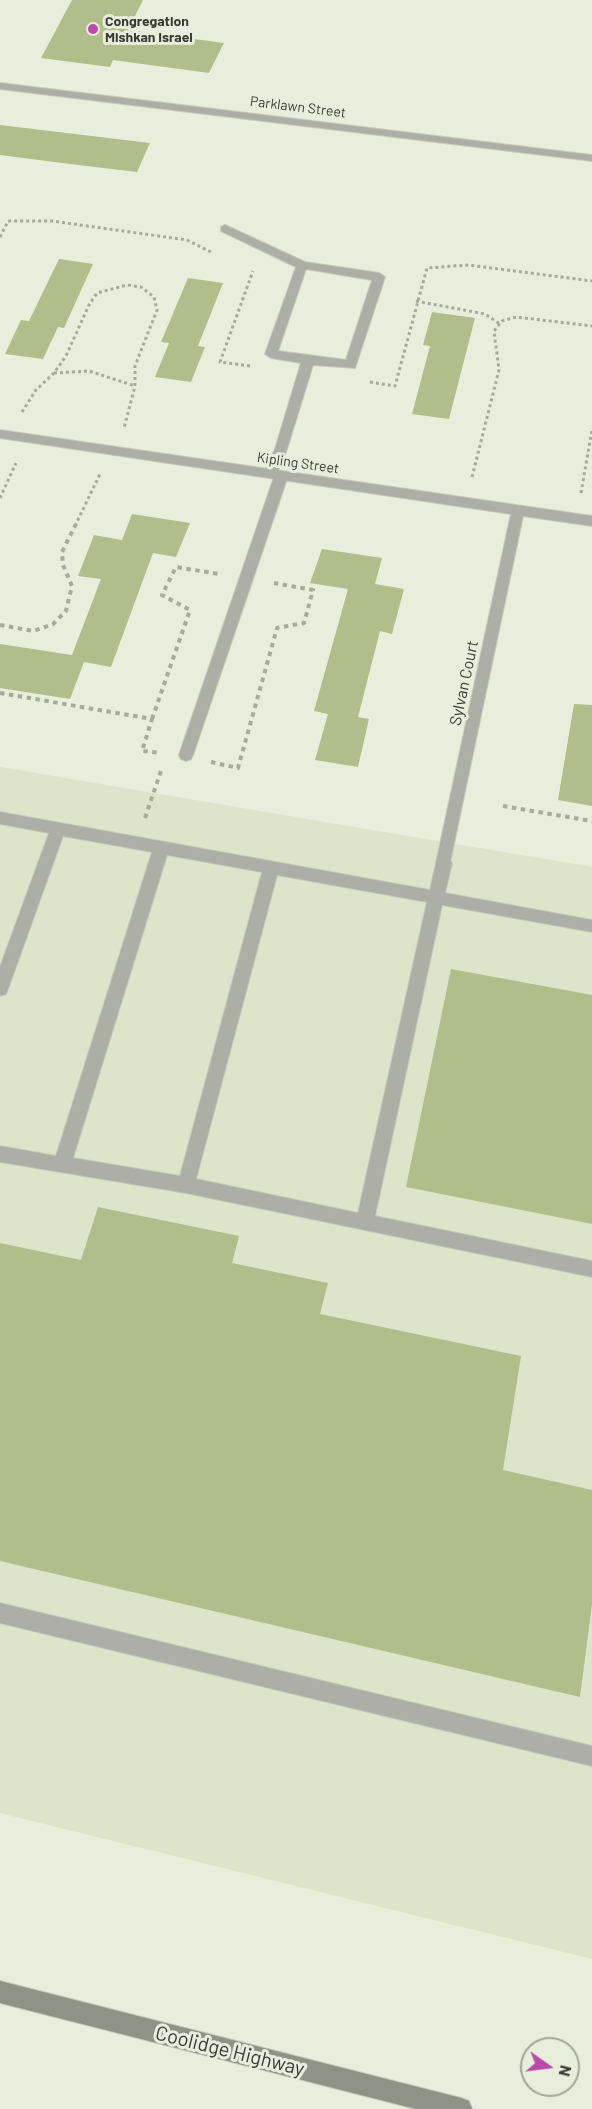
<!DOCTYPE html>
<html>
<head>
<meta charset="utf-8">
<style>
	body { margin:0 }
	#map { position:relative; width:592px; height:2109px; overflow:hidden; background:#e8eedb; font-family:Barlow,sans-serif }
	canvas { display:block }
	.north { position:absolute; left:520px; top:2037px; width:60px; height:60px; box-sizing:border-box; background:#e8eedb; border:2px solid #a2a698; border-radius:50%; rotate:104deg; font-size:16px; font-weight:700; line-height:24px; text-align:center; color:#383b33 }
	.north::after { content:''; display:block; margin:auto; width:21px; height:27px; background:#b94baa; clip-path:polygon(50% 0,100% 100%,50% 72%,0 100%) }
</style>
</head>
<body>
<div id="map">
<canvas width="592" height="2109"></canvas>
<div class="north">N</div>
</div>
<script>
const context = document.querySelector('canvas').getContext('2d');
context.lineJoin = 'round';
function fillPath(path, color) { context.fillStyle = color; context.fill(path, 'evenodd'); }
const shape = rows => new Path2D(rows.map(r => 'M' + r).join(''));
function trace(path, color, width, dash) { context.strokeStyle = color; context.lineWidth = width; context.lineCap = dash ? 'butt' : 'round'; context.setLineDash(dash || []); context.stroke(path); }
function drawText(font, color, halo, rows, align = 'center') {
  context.font = font + ' Barlow,sans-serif'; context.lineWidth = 6; context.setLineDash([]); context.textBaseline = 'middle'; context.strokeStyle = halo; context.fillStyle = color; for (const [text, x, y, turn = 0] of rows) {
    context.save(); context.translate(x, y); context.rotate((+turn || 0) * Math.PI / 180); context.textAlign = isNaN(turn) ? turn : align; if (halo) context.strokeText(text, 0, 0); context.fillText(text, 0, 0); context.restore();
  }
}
fillPath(shape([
	[0,767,592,867,592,1959,0,1813]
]), '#dce4ca');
fillPath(shape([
	[72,0,143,0,128,30,224,43,209,73,113,60,110,67,41,58],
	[0,125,150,143,137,172,70,164,0,155],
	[59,259,93,264,64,328,58,327,43,359,5,354,21,320,29,321],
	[188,278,223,283,198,346,205,347,191,382,155,377,169,343,161,342],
	[432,312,475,318,449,419,412,414,430,346,423,345],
	[132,514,190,523,176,557,153,553,111,667,84,662,70,699,0,688,0,644,72,655,101,579,78,576,94,535,122,540],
	[322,549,382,558,375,584,404,589,392,634,380,631,358,717,369,719,358,767,315,760,328,714,314,711,348,589,310,583],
	[574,704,592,705,592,806,558,800],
	[451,969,592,995,592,1224,406,1187],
	[98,1207,239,1236,232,1263,328,1283,320,1314,521,1356,503,1470,592,1490,592,1604,580,1697,0,1561,0,1243,81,1260]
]), '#b0be8b');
const service = shape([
	[225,225,305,262,379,273,385,277,355,368,313,365,287,449,277,473,286,473,288,476,193,755,191,759,186,761,181,759,179,755,274,477,265,477,263,474,275,449,301,363,271,358,265,354,296,267,221,231,221,227,225,225],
	[306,269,372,280,346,360,278,351,306,269],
	[0,812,430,890,436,863,439,859,444,857,449,859,452,863,445,893,592,920,592,932,442,905,375,1216,592,1261,592,1277,186,1193,0,1162,0,1146,56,1156,152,852,63,836,8,989,6,994,0,996,0,967,49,833,0,824,0,812],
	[167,855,262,872,180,1176,73,1158,167,855],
	[277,875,427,902,358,1213,196,1179,277,875],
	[0,1603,592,1746,592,1766,0,1623,0,1603]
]);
const minor = shape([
	[0,83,592,155,592,161,0,89,0,83],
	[0,430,592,516,592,526,523,516,449,867,444,869,439,867,436,863,511,514,0,438,0,430]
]);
const secondary = shape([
	[0,1981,461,2098,469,2101,472,2109,416,2109,0,2003,0,1981]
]);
trace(service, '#c5cab9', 2);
trace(minor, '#c5cab9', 2);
trace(secondary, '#c5cab9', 2);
trace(shape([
	[0,237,8,221,52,221,187,240,213,253],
	[416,301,485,314,500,324],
	[250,366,220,362,253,271],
	[54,373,89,371,135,386],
	[370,382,395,386,427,268,468,265,592,281],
	[22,412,36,390,54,373,66,356,89,305,97,293,127,285,141,287,154,297,157,310,135,366,135,386,124,428],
	[472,477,499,370,494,331,502,321,516,317,592,326],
	[581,493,592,430],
	[0,498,16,463],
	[75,526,100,474]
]), '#a7ab9d', 3, [3, 3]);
trace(shape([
	[0,625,34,631,53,624,66,611,72,586,63,565,62,552,76,524],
	[0,693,152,719,142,751,161,753],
	[152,719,190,610,162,595,176,567,219,574],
	[211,762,238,768,277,628,304,623,313,590,274,583],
	[503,806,592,821],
	[145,818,162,768]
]), '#a7ab9d', 4, [4.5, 4.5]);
fillPath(service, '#adafa7');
fillPath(minor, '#adafa7');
fillPath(secondary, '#8f9287');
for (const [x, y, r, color] of [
	[93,29,6,"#b94baa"]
]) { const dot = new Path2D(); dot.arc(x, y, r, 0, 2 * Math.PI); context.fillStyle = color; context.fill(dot); trace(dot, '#e8eedb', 2); }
drawText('bold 14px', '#383b33', '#e8eedb', [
	["Congregation",105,21],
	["Mishkan Israel",105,37]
], 'left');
drawText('14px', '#383b33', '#e8eedb', [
	["Parklawn Street",298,107,7],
	["Kipling Street",298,463,8]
]);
drawText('16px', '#383b33', '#e8eedb', [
	["Sylvan Court",464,683,-78]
]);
drawText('20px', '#383b33', '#e8eedb', [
	["Coolidge Highway",230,2051,14]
]);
</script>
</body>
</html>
